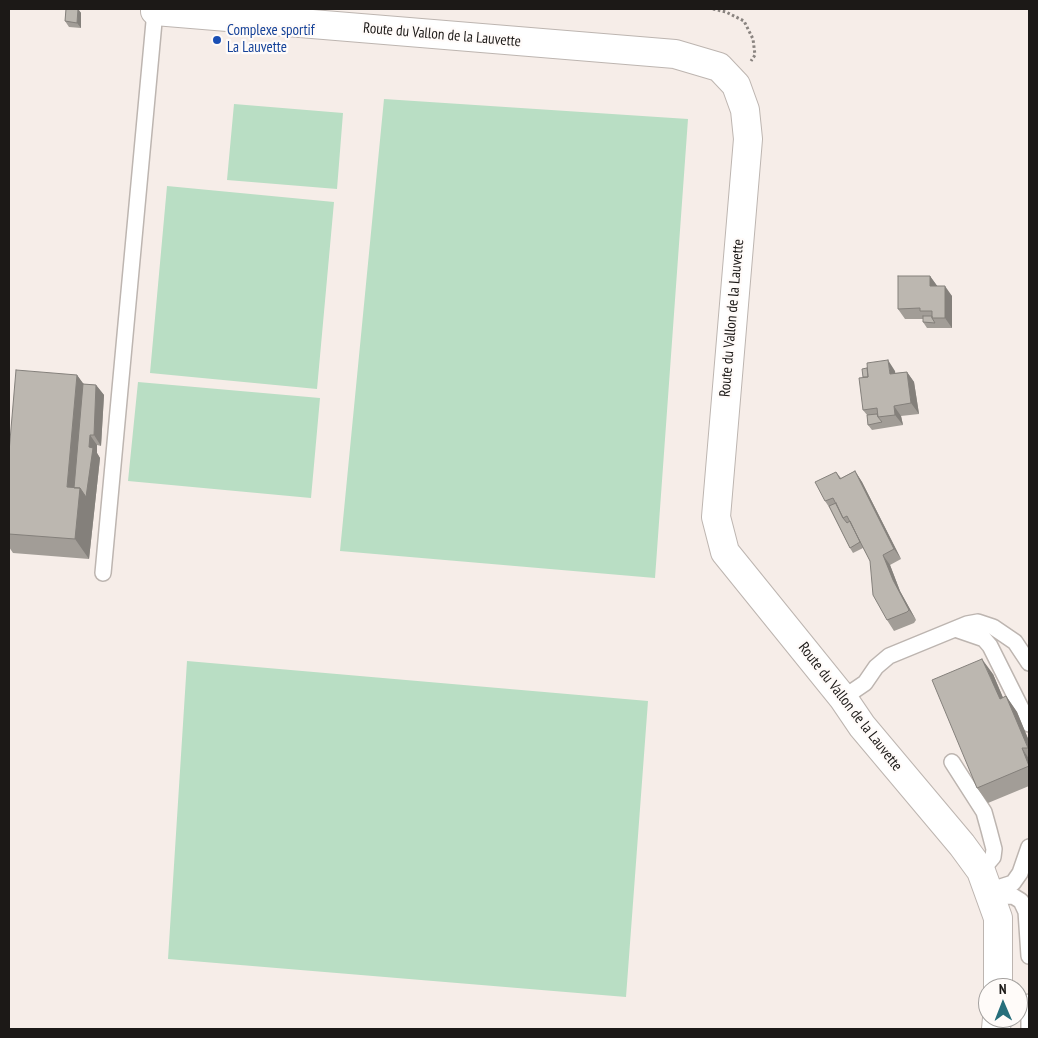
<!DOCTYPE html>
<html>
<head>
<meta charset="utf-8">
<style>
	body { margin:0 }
	#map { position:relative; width:1038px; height:1038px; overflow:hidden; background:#f6ede8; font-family:"PT Sans Narrow",sans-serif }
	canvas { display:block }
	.frame { position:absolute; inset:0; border:10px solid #1c1917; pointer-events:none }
	.north { position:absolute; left:978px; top:978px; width:50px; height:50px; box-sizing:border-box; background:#fffbf9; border:1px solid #a4a19f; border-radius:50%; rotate:359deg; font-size:14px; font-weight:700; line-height:20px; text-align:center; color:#1c1917 }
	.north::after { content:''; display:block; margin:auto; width:18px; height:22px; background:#276e7b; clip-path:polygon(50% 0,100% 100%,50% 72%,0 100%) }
</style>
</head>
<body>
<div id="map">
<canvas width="1038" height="1038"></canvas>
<div class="frame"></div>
<div class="north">N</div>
</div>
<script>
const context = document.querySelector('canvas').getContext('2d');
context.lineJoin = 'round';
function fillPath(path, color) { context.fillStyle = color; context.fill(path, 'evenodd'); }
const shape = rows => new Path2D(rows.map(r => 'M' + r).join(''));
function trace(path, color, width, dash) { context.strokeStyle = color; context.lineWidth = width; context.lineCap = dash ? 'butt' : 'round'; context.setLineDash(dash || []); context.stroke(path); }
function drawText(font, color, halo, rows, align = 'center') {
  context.font = font + ' "PT Sans Narrow",sans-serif'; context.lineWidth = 4.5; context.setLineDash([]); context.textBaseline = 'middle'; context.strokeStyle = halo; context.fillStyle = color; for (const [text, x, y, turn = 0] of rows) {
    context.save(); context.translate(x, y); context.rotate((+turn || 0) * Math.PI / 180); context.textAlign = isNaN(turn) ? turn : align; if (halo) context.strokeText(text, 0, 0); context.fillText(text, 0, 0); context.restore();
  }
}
fillPath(shape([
	[384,99,688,119,655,578,340,551],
	[234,104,343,113,337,189,227,180],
	[167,186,334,202,317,389,150,373],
	[138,382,320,398,311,498,128,481],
	[187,661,648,701,626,997,168,959]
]), '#b9dec4');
const service = shape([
	[103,573,155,11],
	[955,629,984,639,990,646,1029,724],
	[843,698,865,683,876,667,889,656,967,624,978,622,993,627,1015,642,1029,663],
	[952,762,984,812,989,830,994,849,993,857,981,871],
	[988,891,1013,883,1020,873,1029,847],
	[990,897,1013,896,1021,901,1029,918],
	[1026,911,1029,956],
	[1029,1029,1029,1002]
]);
const minor = shape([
	[155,11,675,54,719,67,736,85,745,110,748,139,716,517,725,552,843,698,862,726,962,845,981,871,998,918,998,988],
	[996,1029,997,1018]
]);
trace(service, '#bdb5b0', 18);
trace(minor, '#bdb5b0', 30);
trace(shape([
	[713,9,726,12,744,21,753,39,755,55,751,61]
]), '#89837f', 3, [2.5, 2.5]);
trace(service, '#fff', 15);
trace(minor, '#fff', 28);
fillPath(shape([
	[66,9,78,9,81,13,81,28,69,27,65,21],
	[930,276,937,286,952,296,952,328,927,328,923,322,923,319,905,319,898,309],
	[895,371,895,373,907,372,914,382,919,414,901,416,903,425,872,430,868,425,867,415,863,410,863,377],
	[77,375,83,384,96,385,104,395,101,446,97,445,97,453,100,458,89,559,13,553,9,547,9,452],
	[855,471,862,482,901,559,890,565,900,591,916,620,914,623,894,631,887,620,870,561,863,548,853,553,850,548,829,507,825,501,836,472,841,478],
	[993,674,1003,698,1006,696,1017,712,1029,741,1029,786,988,803,977,788]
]), '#a29d97');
fillPath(shape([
	[78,9,81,13,81,28,77,23],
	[930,276,938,287,930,286],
	[945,286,952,296,952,328,945,318],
	[888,360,895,371,897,385,890,374],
	[907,372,914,382,919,414,911,403],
	[77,375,91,394,89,447,90,435,97,445,97,453,100,458,89,559,75,539,67,487],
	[96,385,104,395,101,446,94,435],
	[894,406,901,416,903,425,895,415],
	[855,471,862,482,901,559,894,549],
	[883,555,890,565,900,591,916,620,909,610,893,580],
	[982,659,993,674,1010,714,1000,699],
	[1006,696,1017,712,1029,741,1029,750],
	[1022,748,1029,759,1029,766]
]), '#84807b');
const building = shape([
	[66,9,78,9,77,23,65,21,66,9],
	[898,276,930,276,930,286,945,286,945,318,932,318,932,311,920,311,920,308,898,309,898,276],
	[923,316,932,316,932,318,935,323,923,322,923,316],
	[888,360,890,374,907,372,911,403,894,406,895,415,878,417,877,408,863,410,859,378,868,377,867,363,888,360],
	[867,368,868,377,863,377,862,369,867,368],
	[16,370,77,375,67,487,80,488,75,539,9,534,9,452,16,370],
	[83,384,96,385,94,435,90,435,89,447,93,448,86,497,80,488,74,488,83,384],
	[877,414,878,417,882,422,868,425,867,415,877,414],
	[855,471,894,549,883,555,893,580,909,610,907,612,887,620,873,595,870,561,847,516,843,518,833,498,825,501,815,482,836,472,840,479,855,471],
	[836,503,843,518,847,523,850,521,860,542,850,548,829,506,836,503],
	[982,659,1000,699,1006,696,1028,748,1022,748,1029,766,977,788,932,680,982,659]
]);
fillPath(building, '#bcb7b0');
trace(building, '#84807b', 1);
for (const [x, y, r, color] of [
	[217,40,5,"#1a4fb4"]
]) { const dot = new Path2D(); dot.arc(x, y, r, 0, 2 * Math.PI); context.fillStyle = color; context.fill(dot); trace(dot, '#fffbf9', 2); }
drawText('15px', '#164399', '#fffbf9', [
	["Complexe sportif",227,31],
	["La Lauvette",227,48]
], 'left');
drawText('15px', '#1c1917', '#fffbf9', [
	["Route du Vallon de la Lauvette",442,35,5],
	["Route du Vallon de la Lauvette",732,318,-85],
	["Route du Vallon de la Lauvette",850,707,52]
]);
</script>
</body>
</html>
